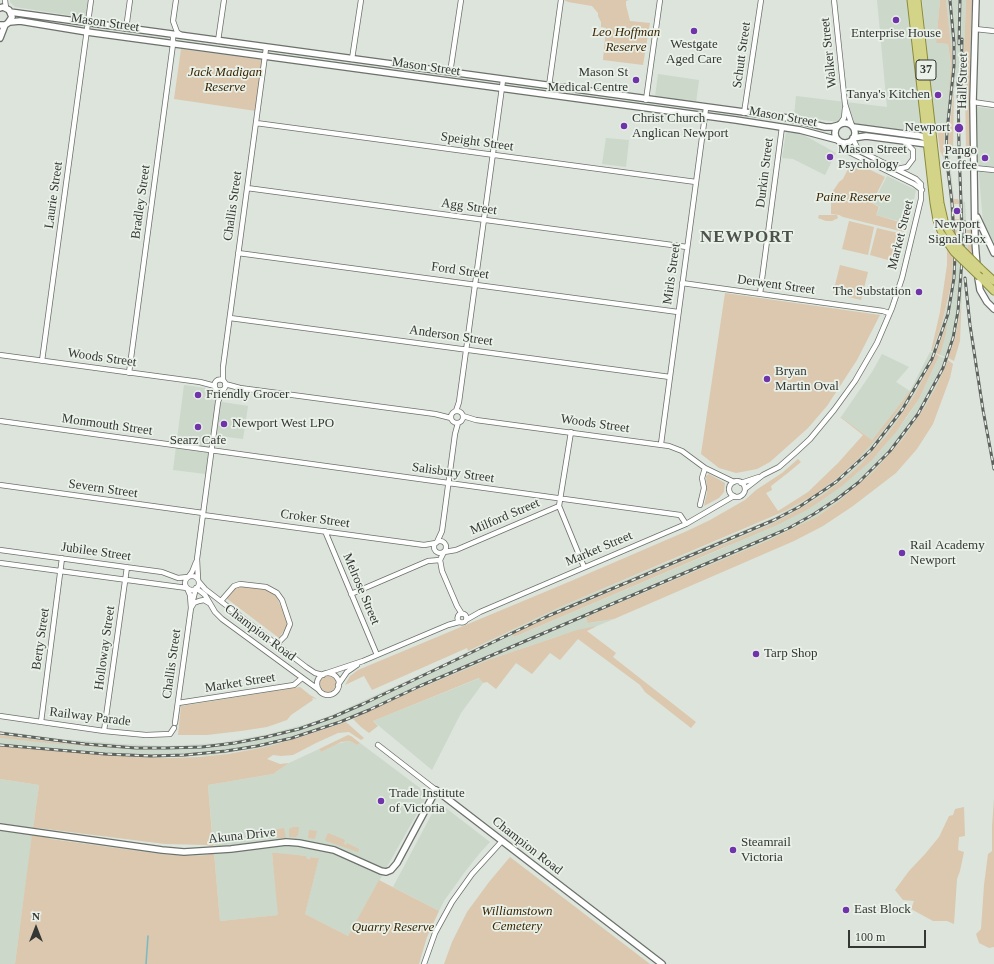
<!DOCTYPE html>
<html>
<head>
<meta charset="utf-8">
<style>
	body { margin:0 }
	#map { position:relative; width:994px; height:964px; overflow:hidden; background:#dce4db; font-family:Georgia,serif }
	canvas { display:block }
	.north { position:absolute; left:16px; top:908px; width:40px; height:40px; -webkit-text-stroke:3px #eaf1e9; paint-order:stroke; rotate:0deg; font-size:11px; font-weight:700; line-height:16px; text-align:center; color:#343734 }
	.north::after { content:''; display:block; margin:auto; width:14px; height:18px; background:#343734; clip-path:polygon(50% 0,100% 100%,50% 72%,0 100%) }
	.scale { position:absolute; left:848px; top:930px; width:78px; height:18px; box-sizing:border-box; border:2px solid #343734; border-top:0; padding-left:5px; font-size:12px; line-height:14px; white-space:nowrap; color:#343734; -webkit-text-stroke:3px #eaf1e9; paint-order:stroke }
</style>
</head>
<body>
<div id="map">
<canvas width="994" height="964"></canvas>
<div class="north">N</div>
<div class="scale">100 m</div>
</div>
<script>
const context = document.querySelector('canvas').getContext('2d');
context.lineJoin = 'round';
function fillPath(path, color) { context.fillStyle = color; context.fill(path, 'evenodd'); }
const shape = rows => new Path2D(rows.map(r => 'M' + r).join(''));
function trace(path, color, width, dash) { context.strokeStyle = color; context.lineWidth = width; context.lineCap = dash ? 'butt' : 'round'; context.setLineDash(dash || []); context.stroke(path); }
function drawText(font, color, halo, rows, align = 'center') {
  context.font = font + ' Georgia,serif'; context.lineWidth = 3.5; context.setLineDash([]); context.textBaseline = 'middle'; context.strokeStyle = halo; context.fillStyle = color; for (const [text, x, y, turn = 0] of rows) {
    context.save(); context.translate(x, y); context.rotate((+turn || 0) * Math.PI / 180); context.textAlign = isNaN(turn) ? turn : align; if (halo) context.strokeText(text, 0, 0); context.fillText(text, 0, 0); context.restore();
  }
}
fillPath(shape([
	[10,0,89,0,87,18,15,7,10,2],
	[877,0,909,0,924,134,794,116,796,96,887,107],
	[922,0,940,0,936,43,948,44,951,66,950,88,952,64,946,0,966,0,963,78,955,77,955,87,954,88,950,116,948,144,954,199,955,236,951,229,949,188,943,157,945,129,935,129],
	[658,74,699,80,696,103,655,97],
	[977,107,994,109,994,243,983,222,978,164],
	[786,132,802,134,836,153,825,175,793,159,782,158],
	[606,138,629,140,626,167,602,164],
	[887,176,916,190,909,224,876,215,880,207,873,203],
	[959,201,965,202,968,251,958,240,960,221],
	[953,255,963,266,963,281,961,307,955,338,948,358,940,355,947,324,936,353,932,351,941,327,949,296,952,281],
	[930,352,936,354,929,368,914,396,887,435,861,464,849,475,821,496,787,516,767,526,512,633,514,637,719,550,825,498,857,473,880,451,907,417,919,399,939,356,948,360,936,387,924,408,902,440,873,472,839,501,818,516,767,541,586,617,589,623,614,619,597,626,559,636,488,660,406,694,378,708,339,724,266,747,214,755,159,758,111,756,0,746,0,738,84,746,129,749,61,743,14,737,0,735,0,731,62,739,123,744,166,746,219,743,269,734,310,723,332,715,433,669,560,607,775,517,814,495,836,479,857,460,912,392,910,391,872,440,841,417,872,372,882,354,909,367,896,382,910,391],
	[184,385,213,389,217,393,216,401,248,406,243,439,211,435,206,474,173,470],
	[480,678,483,683,461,713,432,770,373,721],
	[350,741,357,745,360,743,428,794,348,936,305,914,319,858,311,857,311,859,306,858,306,856,298,855,272,854,279,915,220,921,208,785,273,774,289,763,319,749,321,752,336,744],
	[0,779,39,785,15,964,0,964],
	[437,804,442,805,490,842,479,854,464,873,444,901,439,911,393,887]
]), '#ccd8ca');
fillPath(shape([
	[564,0,629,0,626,1,626,5,630,21,650,23,643,65,603,60,606,28,601,27,601,22,598,16,598,13,592,6,568,2],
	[940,0,946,0,952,56,952,73,949,93,951,65,948,44,936,43],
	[966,0,972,0,970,58,970,151,966,151,965,85,963,78],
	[181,49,263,60,256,111,174,99],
	[954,88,953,153,949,153,950,168,948,144],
	[937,129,945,129,943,157,940,151],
	[852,161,885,177,872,203,879,207,876,215,906,224,904,232,843,217,839,215,831,214,831,199,833,191,839,182,843,179],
	[953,199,958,199,959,201,960,221,958,240,955,236],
	[954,204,959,204,959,219,955,219],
	[819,215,837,215,838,218,832,221,826,221,818,218],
	[849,221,874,227,868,255,842,249],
	[877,228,902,234,895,262,870,255],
	[967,228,972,228,974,257,968,251],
	[947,248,953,255,952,281,941,327,932,351,931,351,940,312,947,265],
	[840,265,868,272,861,300,833,293],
	[962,292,960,341,954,361,948,358,955,338,961,307],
	[725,293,880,315,857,360,827,406,808,428,770,462,757,469,736,473,719,468,701,454],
	[947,323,946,333,940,355,936,353],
	[936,354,939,356,919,399,896,432,872,460,842,486,825,498,805,511,779,524,514,637,512,633,767,526,787,516,821,496,849,475,861,464,887,435,914,396],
	[948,360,953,364,950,378,933,424,917,449,896,473,853,506,823,526,794,541,614,619,588,623,586,617,767,541,818,516,839,501,873,472,902,440,924,408,936,387],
	[910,391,912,392,897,412,877,438,857,460,836,479,814,495,785,511,560,607,468,651,467,648,372,690,364,676,345,685,350,676,358,670,571,581,687,531,710,520,745,500,756,490,782,473,798,459,801,462,789,472,771,486,772,490,766,493,778,511,808,492,838,463,863,435,840,417,841,417,872,440],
	[709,474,725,483,724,492,719,498,704,506,707,493,706,476],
	[237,586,267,589,276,596,288,622,287,626,279,638,226,598],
	[597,626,587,631,616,653,613,657,696,722,691,728,645,692,640,685,578,639,560,660,550,653,532,674,516,663,496,689,487,682,483,683,479,678,373,721,378,726,369,733,361,727,353,719,406,694,488,660,577,630],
	'320 684a8 8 0 1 1 16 0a8 8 0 1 1-16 0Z',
	[300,687,310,695,317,699,312,698,313,700,291,715,287,720,267,727,241,731,207,735,178,735,181,706],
	[346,722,364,738,361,740,349,732,338,733,316,743,293,755,281,756,273,755,267,759,280,764,289,763,273,774,208,785,213,846,209,846,206,845,165,844,38,828,33,829,39,785,0,779,0,746,133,757,171,758,199,757,228,754,266,747,301,737],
	[0,735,61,743,158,750,112,748,48,743,0,738],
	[348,735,351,736,360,743,357,745,350,741,341,742,321,752,319,749],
	[994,799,994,947,989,948,979,943,976,934,981,929,984,885,988,854,992,851,992,827],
	[964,807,965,836,959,837,958,850,964,852,960,871,957,879,954,924,947,921,933,921,911,909,914,901,903,900,895,890,909,871,925,854,939,837,949,816,953,815,955,809],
	[293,827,299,827,298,835,296,837,289,837,289,829],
	[284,828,286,838,277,838,276,830,278,829],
	[309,830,317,831,315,839,308,838],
	[328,833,345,840,344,844,346,845,347,843,359,849,358,852,326,841,325,840],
	[32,834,46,836,51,839,168,855,192,856,206,855,214,853,220,921,278,915,272,853,276,853,298,855,306,856,306,858,310,859,311,857,319,858,305,914,348,936,379,880,439,911,427,937,419,964,15,964],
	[510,857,650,964,444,964,452,942,467,912,489,882]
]), '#dbc8ae');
trace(shape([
	[146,964,148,936]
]), '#7ab9c1', 1.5);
const minor = shape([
	[5,0,6,8],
	[176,0,173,21,177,32,181,35],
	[834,0,845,104,852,126],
	[126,29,130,0],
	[975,29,994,31],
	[218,41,224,0],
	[352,59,361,0],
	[450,73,461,0],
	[549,86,561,0],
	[646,100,660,0],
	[973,102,994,105],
	[744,113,761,0],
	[256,123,696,182],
	[840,124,844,118,845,108],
	[838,141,849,152,914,184,922,190],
	[974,168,994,170],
	[897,169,907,167,913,159,913,150,904,141],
	[247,188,687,247],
	[238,253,678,312],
	[682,283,883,311,889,313],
	[760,294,782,127],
	[230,318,670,377],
	[0,355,200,382,215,386],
	[42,361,91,0],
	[129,373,173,44,173,35],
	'214.5 385a5.5 5.5 0 1 1 11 0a5.5 5.5 0 1 1-11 0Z',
	[223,380,223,367,266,48],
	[225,384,240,388,435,414,451,418],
	[456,411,459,402,503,80],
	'451 417a6 6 0 1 1 12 0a6 6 0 1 1-12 0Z',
	[463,416,476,420,669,446,682,451,705,468,734,482],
	[0,421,680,515,686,524],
	[571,432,559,506,584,567],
	[661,444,706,108],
	'729 489a8 8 0 1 1 16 0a8 8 0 1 1-16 0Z',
	[741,483,759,477],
	[0,485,203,513],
	[745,489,763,475,779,467,796,452,810,439,834,410,855,381,877,343,892,308,902,278,921,199,921,184,916,179,862,152,858,149,853,139],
	[700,505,704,488,702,478,705,468],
	[203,515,424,545,436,543],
	[325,531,377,655],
	'434 547a6 6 0 1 1 12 0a6 6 0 1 1-12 0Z',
	[437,542,442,531,455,434,458,423],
	[0,550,162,572,178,578,188,577],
	[444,552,456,550,559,506],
	[444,552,440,560,442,571,457,606,462,614],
	[0,563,187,588],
	[189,576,192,572,196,562],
	'185 583a7 7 0 1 1 14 0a7 7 0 1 1-14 0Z',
	[198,579,197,559,218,402,222,391],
	[199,582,205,589,306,667,315,673,323,675],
	[196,588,205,595,215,612,222,619,319,690],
	[351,594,428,561,440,560],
	[221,601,234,586,240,584,266,587,277,593,282,600,290,624,285,636,277,644],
	[192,604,196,588],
	[191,608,194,603,199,601,204,600,209,603],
	'457.5 618a4.5 4.5 0 1 1 9 0a4.5 4.5 0 1 1-9 0Z',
	[466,620,480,612,686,524,734,496],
	[327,673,363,661,448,625,459,622],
	'317 684a11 11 0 1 1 22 0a11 11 0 1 1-22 0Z',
	[338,685,347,672,357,665],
	[178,703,294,685,302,678],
	[0,716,104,731,146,735,170,734,174,728],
	[41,722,62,558],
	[175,723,191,608,190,595,187,588],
	[104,731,127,567],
	[378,745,436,790],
	[424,964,435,933,452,902,472,874,502,841]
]);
const tertiary = shape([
	[976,0,973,102,975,241,978,278,980,290,987,302,994,309],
	[0,8,3,7,9,10,12,17,8,23,5,25,0,25],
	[10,12,788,118,825,127,832,127,839,125],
	[10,22,20,21,87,32,736,120,800,130,838,140],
	[0,38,5,25],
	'835 133a10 10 0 1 1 20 0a10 10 0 1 1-20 0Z',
	[853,127,920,136,930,139],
	[853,138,866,136,927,144,930,143],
	[977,217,994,253],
	[0,827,162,850,184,852,231,849,286,842,299,843,334,850,381,871,386,872,391,870,397,863,436,790,662,964]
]);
const primary = shape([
	[911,0,934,203,937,220,943,236],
	[917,0,940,203,945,225],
	[980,268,994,281],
	[980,277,994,291]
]);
trace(minor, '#6c726b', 6);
trace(tertiary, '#6c726b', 8);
trace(primary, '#8a8a39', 9);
trace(minor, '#fff', 4.5);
trace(tertiary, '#fff', 5.5);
trace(primary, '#d4d489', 7);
const rail = shape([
	[959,44,960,0],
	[958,78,959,149,962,228],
	[961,85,962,39],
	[965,278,970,325,983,410,994,469],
	[0,733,85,744,136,748,166,748,202,747,235,743,266,737,299,729,333,717,363,704,548,616,774,520,799,507,836,482,871,450,902,410,932,359,948,314,954,278,955,255,952,203,946,153,947,131,954,66,954,43,950,0],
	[0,745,105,754,151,756,185,755,226,751,257,746,292,738,340,722,369,710,420,686,764,539,789,528,814,514,837,499,859,482,890,451,918,414,943,368,953,338,958,311,965,222]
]);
trace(rail, '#5e625e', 3);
trace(rail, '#eaf1e9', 1.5, [4.5]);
const primaryBridge = shape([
	[945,225,958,246,980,268],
	[943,236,954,252,980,277]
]);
trace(primaryBridge, '#8a8a39', 9, []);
trace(primaryBridge, '#d4d489', 7);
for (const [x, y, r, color] of [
	[896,20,4,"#7034aa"],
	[694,31,4,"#7034aa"],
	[636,80,4,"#7034aa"],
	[938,95,4,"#7034aa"],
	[624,126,4,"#7034aa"],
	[959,128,5,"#7034aa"],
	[830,157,4,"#7034aa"],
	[985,158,4,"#7034aa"],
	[957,211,4,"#7034aa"],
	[919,292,4,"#7034aa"],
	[767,379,4,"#7034aa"],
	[198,395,4,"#7034aa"],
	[224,424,4,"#7034aa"],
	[198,427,4,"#7034aa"],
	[902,553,4,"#7034aa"],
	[756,654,4,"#7034aa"],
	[381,801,4,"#7034aa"],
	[733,850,4,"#7034aa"],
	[846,910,4,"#7034aa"]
]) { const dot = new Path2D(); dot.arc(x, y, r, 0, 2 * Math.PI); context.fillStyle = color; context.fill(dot); trace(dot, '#eaf1e9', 1.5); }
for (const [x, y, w] of [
	[926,70,20]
]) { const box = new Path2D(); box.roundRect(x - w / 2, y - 10, w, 20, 3); context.fillStyle = '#eaf1e9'; context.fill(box); trace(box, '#343734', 1); }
drawText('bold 12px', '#343734', null, [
	["37",926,70]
]);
drawText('13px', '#343734', '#eaf1e9', [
	["Mason Street",105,23,8],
	["Walker Street",829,53,-96],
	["Schutt Street",742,55,-82],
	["Mason Street",426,67,8],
	["Hall Street",963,81,-89],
	["Mason Street",783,117,10],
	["Speight Street",477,142,8],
	["Durkin Street",765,173,-83],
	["Laurie Street",54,195,-82],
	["Bradley Street",141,202,-82],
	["Challis Street",233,206,-82],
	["Agg Street",469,207,8],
	["Market Street",901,235,-76],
	["Ford Street",460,271,8],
	["Mirls Street",672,274,-82],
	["Derwent Street",776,285,8],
	["Anderson Street",451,336,8],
	["Woods Street",102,358,8],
	["Woods Street",595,424,8],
	["Monmouth Street",107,425,8],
	["Salisbury Street",453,473,8],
	["Severn Street",103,489,8],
	["Milford Street",505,517,-23],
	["Croker Street",315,519,8],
	["Market Street",599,549,-23],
	["Jubilee Street",96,552,8],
	["Melrose Street",361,589,67],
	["Champion Road",260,633,37],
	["Berty Street",41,639,-82],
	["Holloway Street",105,648,-82],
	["Challis Street",172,664,-82],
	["Market Street",240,683,-9],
	["Railway Parade",90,717,7],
	["Akuna Drive",242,836,-6],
	["Champion Road",527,846,38]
]);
drawText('italic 13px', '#3b2603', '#eaf1e9', [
	["Leo Hoffman",626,33],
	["Reserve",626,48],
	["Jack Madigan",225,73],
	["Reserve",225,88],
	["Paine Reserve",853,198],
	["Williamstown",517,912],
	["Cemetery",517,927],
	["Quarry Reserve",393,928]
]);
drawText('13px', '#343734', '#eaf1e9', [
	["Enterprise House",896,34,"center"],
	["Westgate",694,45,"center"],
	["Aged Care",694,60,"center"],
	["Mason St",628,73,"right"],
	["Medical Centre",628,88,"right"],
	["Tanya's Kitchen",930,95,"right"],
	["Christ Church",632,119],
	["Anglican Newport",632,134],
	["Newport",950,128,"right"],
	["Mason Street",838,150],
	["Psychology",838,165],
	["Pango",977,151,"right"],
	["Coffee",977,166,"right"],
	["Newport",957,225,"center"],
	["Signal Box",957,240,"center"],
	["The Substation",911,292,"right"],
	["Bryan",775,372],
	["Martin Oval",775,387],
	["Friendly Grocer",206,395],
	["Newport West LPO",232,424],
	["Searz Cafe",198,441,"center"],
	["Rail Academy",910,546],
	["Newport",910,561],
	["Tarp Shop",764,654],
	["Trade Institute",389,794],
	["of Victoria",389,809],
	["Steamrail",741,843],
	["Victoria",741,858],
	["East Block",854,910]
], 'left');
context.letterSpacing = '1px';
drawText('bold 17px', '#4d534c', '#eaf1e9', [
	["NEWPORT",747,238]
]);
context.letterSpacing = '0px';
</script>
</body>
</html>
